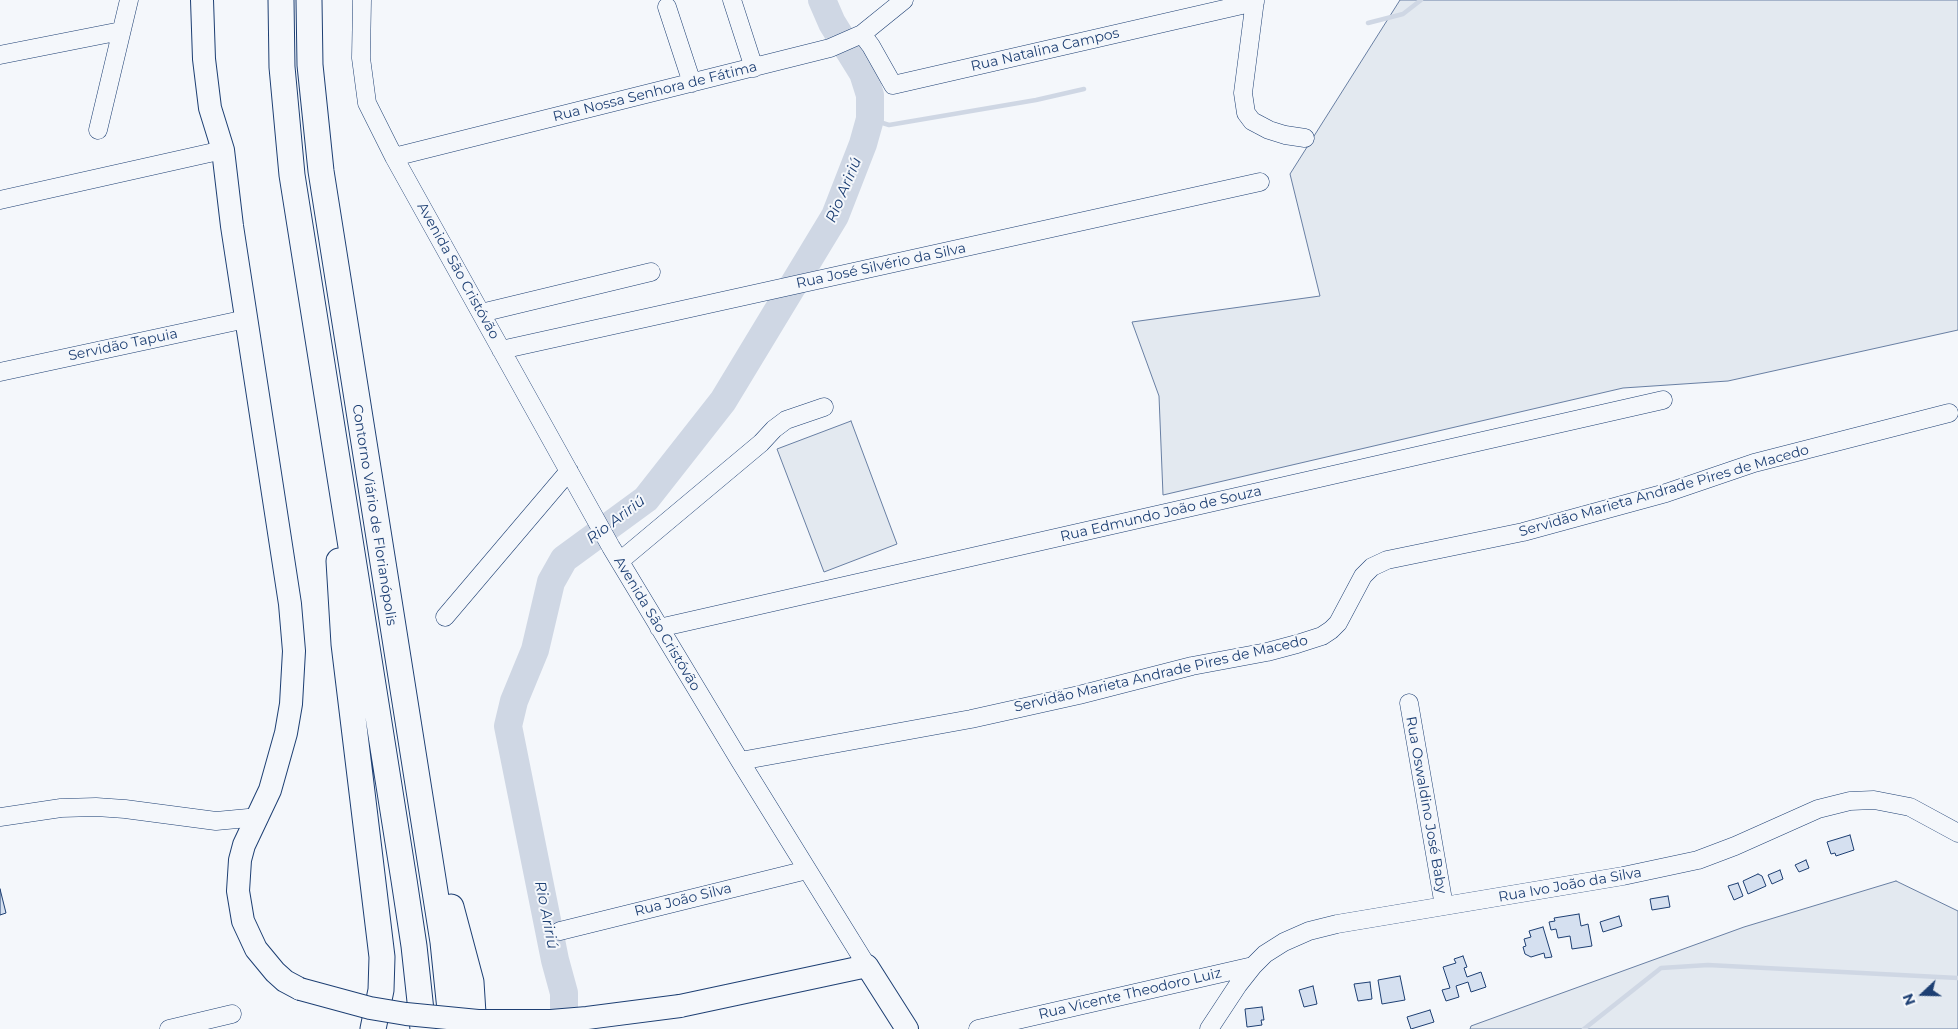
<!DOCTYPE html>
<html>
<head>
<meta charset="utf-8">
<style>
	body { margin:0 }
	#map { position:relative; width:1958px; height:1029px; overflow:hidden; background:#f4f7fb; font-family:Montserrat,sans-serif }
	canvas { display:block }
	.north { position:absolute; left:1898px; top:969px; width:50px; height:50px; -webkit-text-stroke:4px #f4f7fb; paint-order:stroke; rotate:249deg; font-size:14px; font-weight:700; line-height:20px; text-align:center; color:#1d3f73 }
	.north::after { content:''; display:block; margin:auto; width:18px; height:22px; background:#1d3f73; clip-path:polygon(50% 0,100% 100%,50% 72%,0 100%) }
</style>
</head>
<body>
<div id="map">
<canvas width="1958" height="1029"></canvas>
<div class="north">N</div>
</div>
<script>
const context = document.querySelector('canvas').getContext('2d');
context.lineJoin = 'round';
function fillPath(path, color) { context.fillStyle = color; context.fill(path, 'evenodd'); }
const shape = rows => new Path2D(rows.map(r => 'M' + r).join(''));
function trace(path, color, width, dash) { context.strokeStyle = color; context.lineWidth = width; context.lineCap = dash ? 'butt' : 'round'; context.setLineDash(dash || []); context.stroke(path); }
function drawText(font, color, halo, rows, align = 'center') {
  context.font = font + ' Montserrat,sans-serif'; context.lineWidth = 4; context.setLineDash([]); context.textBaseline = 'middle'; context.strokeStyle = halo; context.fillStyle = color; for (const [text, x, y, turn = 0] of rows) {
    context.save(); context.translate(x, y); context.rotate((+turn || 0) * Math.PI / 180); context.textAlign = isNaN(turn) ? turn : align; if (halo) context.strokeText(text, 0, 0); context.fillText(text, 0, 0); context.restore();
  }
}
const green = shape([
	[1400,0,1958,0,1958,330,1728,381,1623,388,1163,495,1159,396,1132,322,1320,296,1290,174,1400,0],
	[851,421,897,544,824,572,777,449,851,421],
	[1896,881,1958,911,1958,1029,1470,1029,1471,1026,1744,927,1896,881]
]);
fillPath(green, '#e3e9f0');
trace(green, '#687fa3', 1);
trace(shape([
	[1368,23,1403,14,1421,0],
	[870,119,889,125,1036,100,1084,89],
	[1584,1029,1661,968,1708,965,1958,978]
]), '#cfd7e4', 4.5);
trace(shape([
	[567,1029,564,1014,564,993,555,960,508,726,514,701,535,650,551,582,564,559,646,499,723,401,835,216,863,144,870,119,870,95,863,73,832,23,822,0]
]), '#cfd7e4', 28);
const building = shape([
	[1850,835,1854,850,1836,856,1835,853,1831,854,1827,842,1850,835],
	[1806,860,1809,868,1799,872,1795,865,1806,860],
	[1780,870,1783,879,1772,884,1768,875,1780,870],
	[1758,874,1762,876,1766,886,1748,894,1743,881,1758,874],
	[1738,883,1743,896,1734,900,1728,886,1738,883],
	[0,889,6,913,0,915,0,889],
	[1668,896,1670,907,1652,910,1650,899,1668,896],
	[1579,914,1581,926,1588,924,1592,946,1572,949,1570,936,1558,938,1556,929,1551,930,1549,922,1555,921,1554,918,1579,914],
	[1619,916,1622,926,1603,932,1600,922,1619,916],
	[1543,927,1552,957,1545,958,1544,953,1531,957,1525,954,1523,947,1526,946,1524,939,1531,937,1529,931,1543,927],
	[1463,956,1467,967,1464,968,1467,977,1481,972,1486,987,1471,992,1468,982,1456,986,1459,997,1446,1001,1442,990,1450,988,1443,967,1456,963,1454,959,1463,956],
	[1400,976,1405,1000,1382,1004,1378,980,1400,976],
	[1370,982,1372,999,1358,1001,1354,984,1370,982],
	[1313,986,1317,1004,1304,1007,1299,990,1313,986],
	[1262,1007,1264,1020,1261,1020,1262,1025,1247,1027,1245,1009,1262,1007],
	[1430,1010,1434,1022,1411,1029,1407,1017,1430,1010]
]);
fillPath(building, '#d5e0f0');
trace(building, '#1d3f73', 1);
const minor = shape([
	[362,0,361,58,367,103,394,157,611,547,740,761,867,966],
	[732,0,754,68],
	[1255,0,1243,93,1246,113,1252,121,1269,130,1285,135,1305,138],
	[667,7,692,83],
	[862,34,871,46,893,85,1255,2],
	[0,55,121,31],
	[98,130,129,0],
	[394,157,830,48,862,34,904,0],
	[0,200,223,150],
	[481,313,651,272],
	[501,350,1260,182],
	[0,372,246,319],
	[620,561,761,443,774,429,786,420,824,407],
	[445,617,569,471],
	[659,628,1663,400],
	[1409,703,1444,906],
	[740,761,971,719,1079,695,1192,666,1267,652,1297,644,1322,636,1331,630,1338,623,1363,576,1372,567,1387,560,1523,532,1666,493,1754,463,1949,413],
	[0,817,61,808,96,807,125,809,216,821,259,817],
	[560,931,807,870],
	[169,1029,232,1014],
	[978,1029,1253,966],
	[1209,1029,1238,985,1253,966,1265,954,1284,942,1309,931,1337,924,1623,876,1698,860,1735,846,1818,809,1850,801,1874,800,1910,807,1958,833]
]);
const major = shape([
	[202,0,204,59,210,108,223,150,232,226,290,604,294,651,291,704,286,733,270,790,244,845,240,860,238,891,243,921,256,949,275,972,285,981,300,989],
	[680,1006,867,966,907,1029]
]);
const highway = shape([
	[281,0,282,67,292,175,404,880,414,946,423,1029],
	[309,0,310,65,321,171,443,942,452,1029],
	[339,561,344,644,382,957,381,990,373,1029],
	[451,907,471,982,474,1029]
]);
trace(minor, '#1d3f73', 19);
trace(major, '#1d3f73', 24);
trace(highway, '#1d3f73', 27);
trace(minor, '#f4f7fb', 18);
trace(major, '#f4f7fb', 22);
trace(highway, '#f4f7fb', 25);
const majorBridge = shape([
	[300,989,370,1008,406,1014,478,1021,551,1021,587,1018,680,1006]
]);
trace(majorBridge, '#1d3f73', 24, []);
trace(majorBridge, '#f4f7fb', 22);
drawText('14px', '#1d3f73', '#f4f7fb', [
	["Rua Natalina Campos",1045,50,-13],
	["Rua Nossa Senhora de Fátima",655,92,-14],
	["Rua José Silvério da Silva",881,266,-12],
	["Avenida São Cristóvão",458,271,61],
	["Servidão Tapuia",123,345,-12],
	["Servidão Marieta Andrade Pires de Macedo",1664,491,-16],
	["Rua Edmundo João de Souza",1161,514,-13],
	["Contorno Viário de Florianópolis",374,515,81],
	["Avenida São Cristóvão",657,624,59],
	["Servidão Marieta Andrade Pires de Macedo",1161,674,-13],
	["Rua Oswaldino José Baby",1426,805,80],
	["Rua Ivo João da Silva",1570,885,-10],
	["Rua João Silva",683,900,-14],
	["Rua Vicente Theodoro Luiz",1130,994,-13]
]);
drawText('italic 15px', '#1d3f73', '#f4f7fb', [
	["Rio Aririú",844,190,-67],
	["Rio Aririú",616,520,-37],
	["Rio Aririú",546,915,79]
]);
</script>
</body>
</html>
